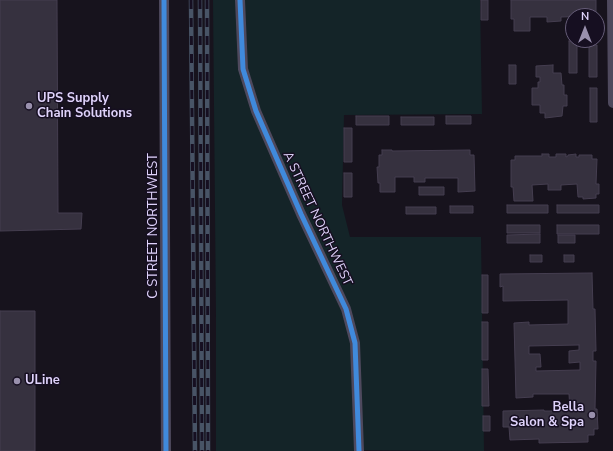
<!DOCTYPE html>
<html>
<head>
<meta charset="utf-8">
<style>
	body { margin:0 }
	#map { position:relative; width:613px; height:451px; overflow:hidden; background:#17131d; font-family:"Nunito Sans",sans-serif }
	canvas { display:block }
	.north { position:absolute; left:565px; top:8px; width:40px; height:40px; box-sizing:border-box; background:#160f21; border:1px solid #665d78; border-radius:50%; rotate:0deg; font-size:11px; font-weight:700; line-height:16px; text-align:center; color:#dfd3fb }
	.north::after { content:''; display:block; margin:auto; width:14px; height:18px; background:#9990ad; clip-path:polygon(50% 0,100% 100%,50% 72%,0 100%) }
</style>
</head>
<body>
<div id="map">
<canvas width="613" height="451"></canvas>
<div class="north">N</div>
</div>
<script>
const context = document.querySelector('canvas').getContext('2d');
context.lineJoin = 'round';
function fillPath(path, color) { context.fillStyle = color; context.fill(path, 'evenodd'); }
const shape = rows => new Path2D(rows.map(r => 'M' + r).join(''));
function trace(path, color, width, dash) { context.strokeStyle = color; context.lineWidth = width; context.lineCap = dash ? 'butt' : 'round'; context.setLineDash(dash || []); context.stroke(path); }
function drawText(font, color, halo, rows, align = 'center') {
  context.font = font + ' "Nunito Sans",sans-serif'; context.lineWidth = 3; context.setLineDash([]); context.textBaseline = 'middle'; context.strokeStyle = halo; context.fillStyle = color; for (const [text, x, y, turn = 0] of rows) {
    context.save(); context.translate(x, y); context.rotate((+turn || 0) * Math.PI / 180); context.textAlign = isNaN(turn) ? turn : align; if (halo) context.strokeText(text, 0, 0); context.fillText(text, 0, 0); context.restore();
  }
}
fillPath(shape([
	[213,0,480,0,482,114,344,115,342,205,350,237,481,237,484,451,359,450,359,451,216,451,216,317]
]), '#142428');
const building = shape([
	[0,0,57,0,58,213,82,213,81,229,0,231,0,0],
	[481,0,488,0,488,20,481,20,481,0],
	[511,0,596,0,596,16,561,17,561,21,547,22,547,17,530,17,530,31,514,31,514,19,511,19,511,0],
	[569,41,577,41,577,73,569,73,569,41],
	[589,45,597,45,597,77,589,77,589,45],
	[509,65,516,65,516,84,509,84,509,65],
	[553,65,553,73,561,73,562,85,564,85,564,95,567,95,567,106,563,106,562,116,545,118,545,113,540,113,540,105,532,105,532,88,538,88,538,82,540,82,540,77,536,77,536,66,553,65],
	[590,88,597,88,597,122,590,122,590,88],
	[356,116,389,116,389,125,356,125,356,116],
	[446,116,471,116,471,124,446,124,446,116],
	[401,117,434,117,434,125,401,125,401,117],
	[344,128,352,128,352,162,344,162,344,128],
	[382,150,392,150,392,151,470,150,470,155,474,155,475,191,458,192,458,178,425,178,425,182,414,182,414,177,395,177,395,192,380,192,380,183,378,183,377,167,379,167,379,155,382,155,382,150],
	[542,154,549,154,549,157,556,157,556,154,566,154,566,157,568,156,568,155,576,154,576,157,579,157,579,155,592,155,592,159,597,159,596,184,599,184,599,194,596,194,596,198,583,199,583,197,578,197,577,184,561,185,561,190,548,190,548,184,532,185,533,201,514,201,513,187,511,187,511,160,515,160,515,156,542,156,542,154],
	[344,173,352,173,352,197,344,197,344,173],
	[419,187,444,187,444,195,419,195,419,187],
	[507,205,548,205,548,213,507,213,507,205],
	[557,205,599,205,599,213,557,213,557,205],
	[450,206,473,206,473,213,450,213,450,206],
	[406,207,436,207,436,214,406,214,406,207],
	[507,225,540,225,540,233,507,233,507,225],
	[557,225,599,225,599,234,557,234,557,225],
	[540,234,540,243,507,243,507,235,540,234],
	[558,235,575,235,575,243,558,243,558,235],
	[530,255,542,255,542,262,530,262,530,255],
	[564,255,574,255,574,262,564,262,564,255],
	[592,273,593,309,595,309,596,351,593,351,593,361,596,361,595,409,597,409,598,429,594,429,594,435,588,435,588,442,539,443,539,439,510,440,509,427,503,427,503,411,544,410,544,411,570,411,569,394,533,394,533,397,516,398,514,323,529,322,529,325,568,324,568,300,503,301,503,286,500,287,500,274,592,273],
	[579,345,579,350,569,351,569,363,580,362,580,370,536,371,536,367,541,367,540,354,529,354,529,346,579,345],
	[482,275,488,275,488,313,482,313,482,275],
	[0,311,35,311,35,451,0,451,0,311],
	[482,322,488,322,488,360,482,360,482,322],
	[482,369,488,369,489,406,482,406,482,369],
	[483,416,490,416,490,431,483,431,483,416]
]);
fillPath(building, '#36313f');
trace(building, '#453e50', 1);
trace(shape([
	[164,0,166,451],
	[240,0,243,69,256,111,301,214,346,309,355,343,359,451],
	[612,0,613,103]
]), '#4e495d', 10);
const rail = shape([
	[191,0,195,451],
	[200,0,202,451],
	[207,0,208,451]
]);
trace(rail, '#485466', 4.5);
trace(rail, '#160f21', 3, [9]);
trace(shape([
	[164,0,166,451],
	[240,0,243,69,256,111,301,214,346,309,355,343,359,451]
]), '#408adc', 5);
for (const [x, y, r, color] of [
	[29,106,4,"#9990ad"],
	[17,381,4,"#9990ad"],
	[592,415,4,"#9990ad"]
]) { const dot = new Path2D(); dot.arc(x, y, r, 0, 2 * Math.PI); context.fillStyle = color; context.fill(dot); trace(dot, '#160f21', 1.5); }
drawText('bold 13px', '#dfd3fb', '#160f21', [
	["UPS Supply",37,99],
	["Chain Solutions",37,114],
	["ULine",25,381],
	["Bella",584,408,"right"],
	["Salon & Spa",584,423,"right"]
], 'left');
drawText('13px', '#dfd3fb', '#160f21', [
	["A STREET NORTHWEST",317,219,65],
	["C STREET NORTHWEST",154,226,-90]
]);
</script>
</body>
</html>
